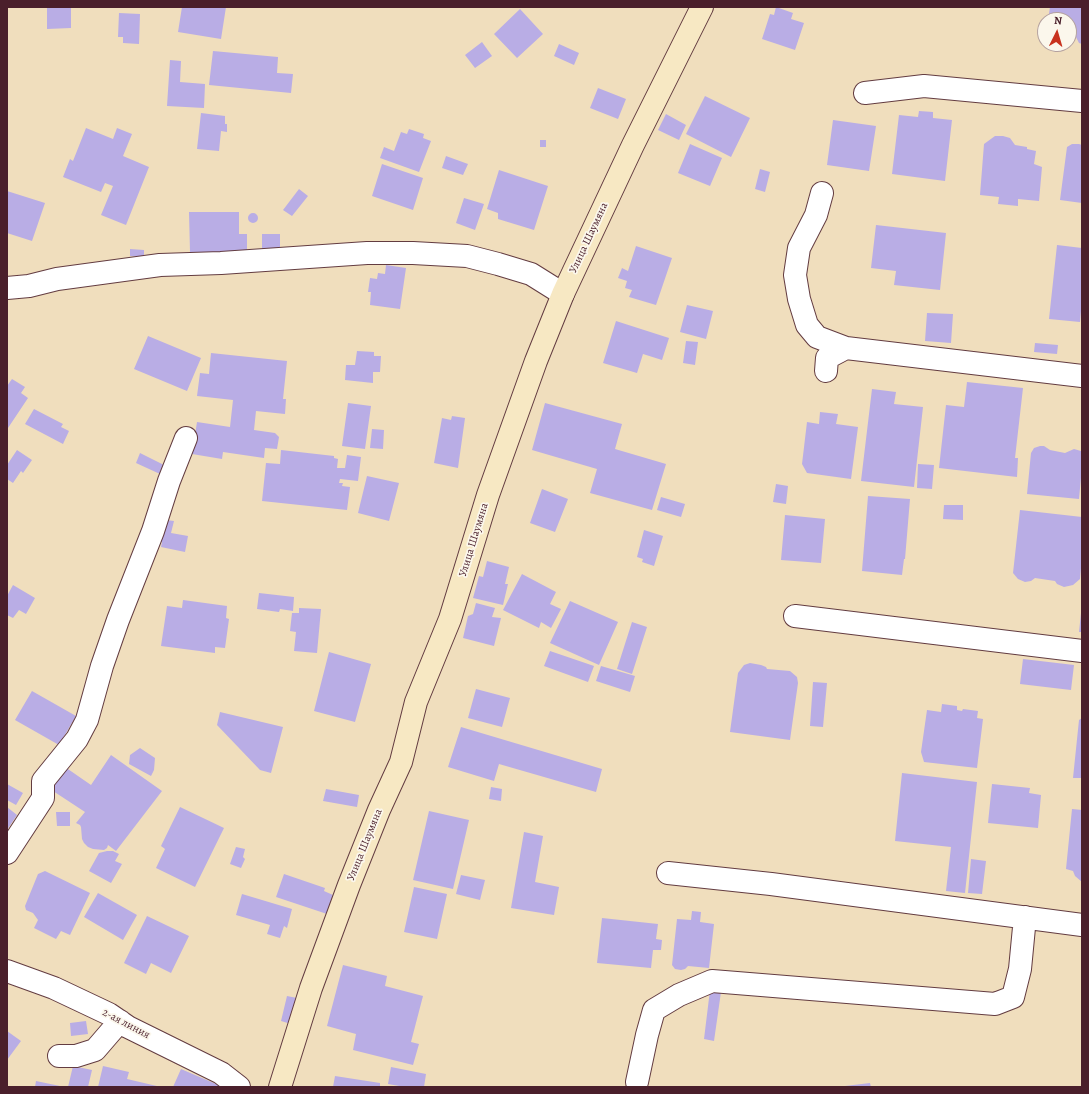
<!DOCTYPE html>
<html>
<head>
<meta charset="utf-8">
<style>
	body { margin:0 }
	#map { position:relative; width:1089px; height:1094px; overflow:hidden; background:#f0debd; font-family:Alegreya,serif }
	canvas { display:block }
	.frame { position:absolute; inset:0; border:8px solid #4a1f2b; pointer-events:none }
	.north { position:absolute; left:1037px; top:12px; width:40px; height:40px; box-sizing:border-box; background:#fbf7ec; border:1px solid #b4a19f; border-radius:50%; rotate:5deg; font-size:11px; font-weight:700; line-height:16px; text-align:center; color:#4a1f2b }
	.north::after { content:''; display:block; margin:auto; width:14px; height:18px; background:#c8321e; clip-path:polygon(50% 0,100% 100%,50% 72%,0 100%) }
</style>
</head>
<body>
<div id="map">
<canvas width="1089" height="1094"></canvas>
<div class="frame"></div>
<div class="north">N</div>
</div>
<script>
const context = document.querySelector('canvas').getContext('2d');
context.lineJoin = 'round';
function fillPath(path, color) { context.fillStyle = color; context.fill(path, 'evenodd'); }
const shape = rows => new Path2D(rows.map(r => 'M' + r).join(''));
function trace(path, color, width, dash) { context.strokeStyle = color; context.lineWidth = width; context.lineCap = dash ? 'butt' : 'round'; context.setLineDash(dash || []); context.stroke(path); }
function drawText(font, color, halo, rows, align = 'center') {
  context.font = font + ' Alegreya,serif'; context.lineWidth = 3.5; context.setLineDash([]); context.textBaseline = 'middle'; context.strokeStyle = halo; context.fillStyle = color; for (const [text, x, y, turn = 0] of rows) {
    context.save(); context.translate(x, y); context.rotate((+turn || 0) * Math.PI / 180); context.textAlign = isNaN(turn) ? turn : align; if (halo) context.strokeText(text, 0, 0); context.fillText(text, 0, 0); context.restore();
  }
}
fillPath(shape([
	[47,7,71,7,71,28,47,29],
	[182,7,226,7,221,39,178,32],
	[776,7,793,13,791,19,804,23,795,50,762,39,770,14,774,15],
	[1050,7,1082,7,1082,44,1079,43,1076,37,1069,36,1069,20,1048,20],
	[520,9,543,34,517,58,494,34],
	[119,13,140,14,139,44,123,43,123,37,118,37],
	[482,42,492,56,475,68,465,55],
	[559,44,579,53,574,65,554,56],
	[213,51,278,57,277,73,293,74,291,93,209,85],
	[170,60,181,61,180,82,205,84,204,108,167,106],
	[598,88,626,99,618,119,590,108],
	[705,96,750,118,731,157,686,134],
	[919,111,933,112,933,118,952,120,945,181,892,174,899,115,918,117],
	[201,113,225,116,225,124,227,124,227,132,221,131,219,151,197,149],
	[666,114,686,125,679,140,658,130],
	[833,120,876,126,869,171,827,165],
	[86,128,113,139,117,128,132,134,123,156,149,167,126,225,101,215,113,186,105,183,101,192,63,177,70,159,73,161],
	[409,129,424,134,423,138,431,141,419,172,380,158,384,147,394,151,401,132,407,134],
	[995,136,1003,136,1010,138,1015,145,1027,147,1027,149,1036,151,1034,164,1042,167,1039,201,1018,199,1018,206,998,204,999,197,980,195,984,144],
	[540,140,546,140,546,147,540,147],
	[690,144,722,158,710,186,678,173],
	[1072,144,1079,144,1082,145,1082,203,1060,200,1067,147],
	[446,156,468,164,463,175,442,168],
	[382,164,423,178,413,210,372,196],
	[760,169,770,172,765,192,755,189],
	[499,170,548,186,534,230,498,219,498,213,487,209],
	[299,189,308,196,292,216,283,210],
	[7,191,45,203,32,241,7,233],
	[464,198,484,204,475,230,456,223],
	[189,212,239,212,239,234,247,234,247,252,190,252],
	'248 218a5 5 0 1 1 10 0a5 5 0 1 1-10 0Z',
	[876,225,946,233,940,290,894,285,896,271,871,268],
	[262,234,280,234,280,250,262,250],
	[1057,245,1082,248,1082,311,1081,311,1080,322,1049,319],
	[636,246,672,258,656,305,629,297,632,290,625,288,627,281,618,278,622,268,628,271],
	[130,249,144,250,144,257,130,256],
	[386,265,406,268,400,309,370,305,371,292,368,292,370,278,377,279,378,273,385,274],
	[687,305,713,311,706,339,680,332],
	[927,313,953,314,951,343,925,341],
	[616,321,669,338,662,360,643,354,637,373,603,363],
	[148,336,201,358,187,391,134,369],
	[686,341,698,342,695,365,683,363],
	[1035,343,1058,345,1057,354,1034,352],
	[357,351,374,352,374,356,381,356,380,372,373,372,373,383,345,380,346,365,355,365],
	[211,353,287,361,283,399,286,399,285,414,256,411,254,430,275,433,279,437,277,449,265,448,264,458,223,452,222,459,192,454,197,422,230,427,233,400,197,396,200,373,209,374],
	[12,379,25,387,21,393,28,398,8,428,7,428,7,386],
	[967,382,1023,388,1015,458,1018,458,1017,477,939,468,946,405,964,407],
	[872,389,896,392,894,404,923,407,914,487,861,481],
	[348,403,371,406,365,449,342,446],
	[545,403,622,424,615,449,666,464,652,510,590,493,597,469,532,450],
	[34,409,63,424,61,427,69,431,63,444,25,424],
	[820,412,838,414,836,424,858,427,851,479,807,473,802,464,807,422,819,424],
	[452,416,465,418,458,468,434,463,442,418,451,420],
	[372,429,384,430,383,449,370,448],
	[1040,446,1044,446,1050,450,1065,453,1074,449,1081,451,1082,467,1079,499,1027,494,1031,453,1034,448],
	[17,450,32,460,23,473,21,471,13,483,7,479,7,465],
	[281,450,334,456,334,458,338,459,337,468,345,468,347,455,361,457,358,481,340,479,339,483,343,483,342,486,350,487,347,510,262,501,266,463,280,464],
	[140,453,164,465,160,474,136,463],
	[918,464,934,465,932,489,917,488],
	[367,476,399,483,389,521,358,513],
	[776,484,788,486,786,504,773,502],
	[542,489,568,499,555,532,530,523],
	[868,496,910,499,905,559,904,559,902,575,862,571],
	[661,497,685,504,681,517,657,510],
	[944,505,963,505,963,520,943,519],
	[1020,510,1082,517,1082,557,1080,579,1073,585,1064,587,1057,584,1055,581,1035,578,1031,581,1025,582,1018,579,1013,573],
	[785,515,825,519,821,563,781,560],
	[166,520,174,521,171,533,188,536,185,552,161,547,162,542,158,542],
	[644,530,663,536,654,566,642,562,643,559,637,557],
	[487,561,509,567,505,584,508,584,503,605,473,598,479,576,483,577],
	[522,574,556,592,550,604,561,609,551,628,541,622,539,628,503,610],
	[13,585,35,598,26,614,19,610,13,618,7,615,7,596],
	[259,593,294,597,293,611,280,609,279,612,257,609],
	[183,600,227,606,226,618,229,619,225,648,215,647,215,653,161,646,167,606,182,608],
	[570,601,618,622,599,665,550,643],
	[476,603,495,608,492,617,501,618,494,646,463,638,468,616,473,614],
	[299,608,321,609,317,653,294,651,296,632,290,631,292,613,299,613],
	[1081,613,1082,613,1082,632,1079,632],
	[632,622,647,627,632,674,617,669],
	[550,651,594,666,588,682,544,666],
	[329,652,371,664,355,722,314,711],
	[1023,659,1074,665,1071,690,1020,684],
	[750,663,761,665,766,667,767,669,790,671,797,677,798,683,790,740,730,732,738,673,744,665],
	[601,666,635,676,630,692,596,681],
	[813,682,827,683,823,727,810,726],
	[476,689,510,698,502,727,468,718],
	[32,691,76,716,59,745,15,720],
	[942,704,957,706,957,710,962,711,963,709,978,711,977,718,983,719,977,768,924,762,921,752,927,710,941,712],
	[220,712,283,727,271,773,260,770,217,725],
	[1082,718,1082,778,1073,778,1079,720],
	[461,727,602,769,596,792,499,764,494,781,448,767],
	[140,748,155,758,154,770,151,776,129,764,130,755],
	[111,755,162,791,116,851,108,845,107,848,104,850,93,849,88,847,84,843,82,839,81,827,80,825,76,823,85,812,50,789,65,767,91,785],
	[902,773,977,782,965,893,946,891,951,847,895,841],
	[7,784,23,793,16,805,7,800],
	[992,784,1030,788,1029,793,1041,795,1038,828,988,823],
	[491,787,502,789,501,801,489,799],
	[326,789,359,795,357,807,323,801],
	[7,807,17,815,7,830],
	[180,807,224,828,195,887,156,868,165,849,161,846],
	[1072,809,1082,810,1082,882,1075,876,1073,871,1066,869],
	[429,811,469,820,453,889,413,880],
	[56,812,70,812,70,826,57,826],
	[524,832,543,836,535,882,559,887,554,915,511,908],
	[236,847,245,849,243,857,245,859,241,868,230,864],
	[107,851,113,851,119,854,115,861,122,864,111,883,89,871,99,853],
	[971,859,986,861,982,894,968,893],
	[45,871,90,893,70,935,61,931,56,939,34,928,38,920,33,913,26,910,25,906,38,874],
	[284,874,325,888,324,891,333,895,327,914,276,897],
	[461,875,485,880,480,900,456,894],
	[414,887,447,894,437,939,404,932],
	[98,893,137,915,123,940,84,917],
	[242,894,292,909,287,928,284,926,280,938,267,934,270,925,236,915],
	[692,911,701,912,700,922,714,924,709,968,688,966,685,969,681,970,675,969,672,965,677,919,691,920],
	[147,916,189,936,171,973,151,963,146,974,124,963],
	[602,918,658,924,656,939,662,940,661,950,653,950,651,968,597,963],
	[343,965,387,976,385,986,423,996,411,1042,419,1044,413,1065,353,1050,356,1034,327,1026],
	[710,990,721,992,714,1041,704,1039],
	[287,996,297,998,291,1024,281,1021],
	[86,1021,88,1034,71,1036,70,1023],
	[7,1031,21,1041,7,1060],
	[73,1066,92,1070,88,1087,68,1087],
	[103,1066,129,1072,127,1079,161,1087,98,1087],
	[391,1067,426,1074,424,1087,405,1087,388,1084],
	[181,1069,223,1087,173,1087],
	[335,1076,380,1083,380,1087,333,1087],
	[36,1081,60,1086,60,1087,35,1087],
	[870,1083,871,1087,845,1087,845,1086]
]), '#b9ade5');
const street = shape([
	[865,93,924,86,1082,101],
	[822,193,816,215,799,248,795,275,799,299,807,325,817,337,846,348],
	[7,288,29,286,57,279,160,265,221,263,367,253,413,253,467,256,498,264,531,274,563,294],
	[826,371,827,358,846,348,1082,376],
	[795,616,1082,651],
	[7,853,43,798,43,781,77,739,87,720,102,666,118,620,153,531,169,481,186,438],
	[668,873,771,884,1082,925],
	[7,971,54,988,109,1014,128,1027,221,1073,239,1087],
	[59,1056,76,1056,95,1050,120,1021],
	[637,1082,647,1035,654,1010,679,995,712,981,995,1004,1013,997,1020,969,1025,917]
]);
const secondary = shape([
	[280,1087,311,988,349,885,379,810,401,762,416,702,450,619,488,495,536,361,563,294,633,145,702,7]
]);
trace(street, '#633c41', 24);
trace(secondary, '#633c41', 24);
trace(street, '#fff', 22);
trace(secondary, '#f7e8c3', 22);
drawText('11px', '#4a1f2b', '#fbf7ec', [
	["Улица Шаумяна",589,238,-65],
	["Улица Шаумяна",474,540,-73],
	["Улица Шаумяна",365,845,-68],
	["2-ая линия",126,1024,28]
]);
</script>
</body>
</html>
